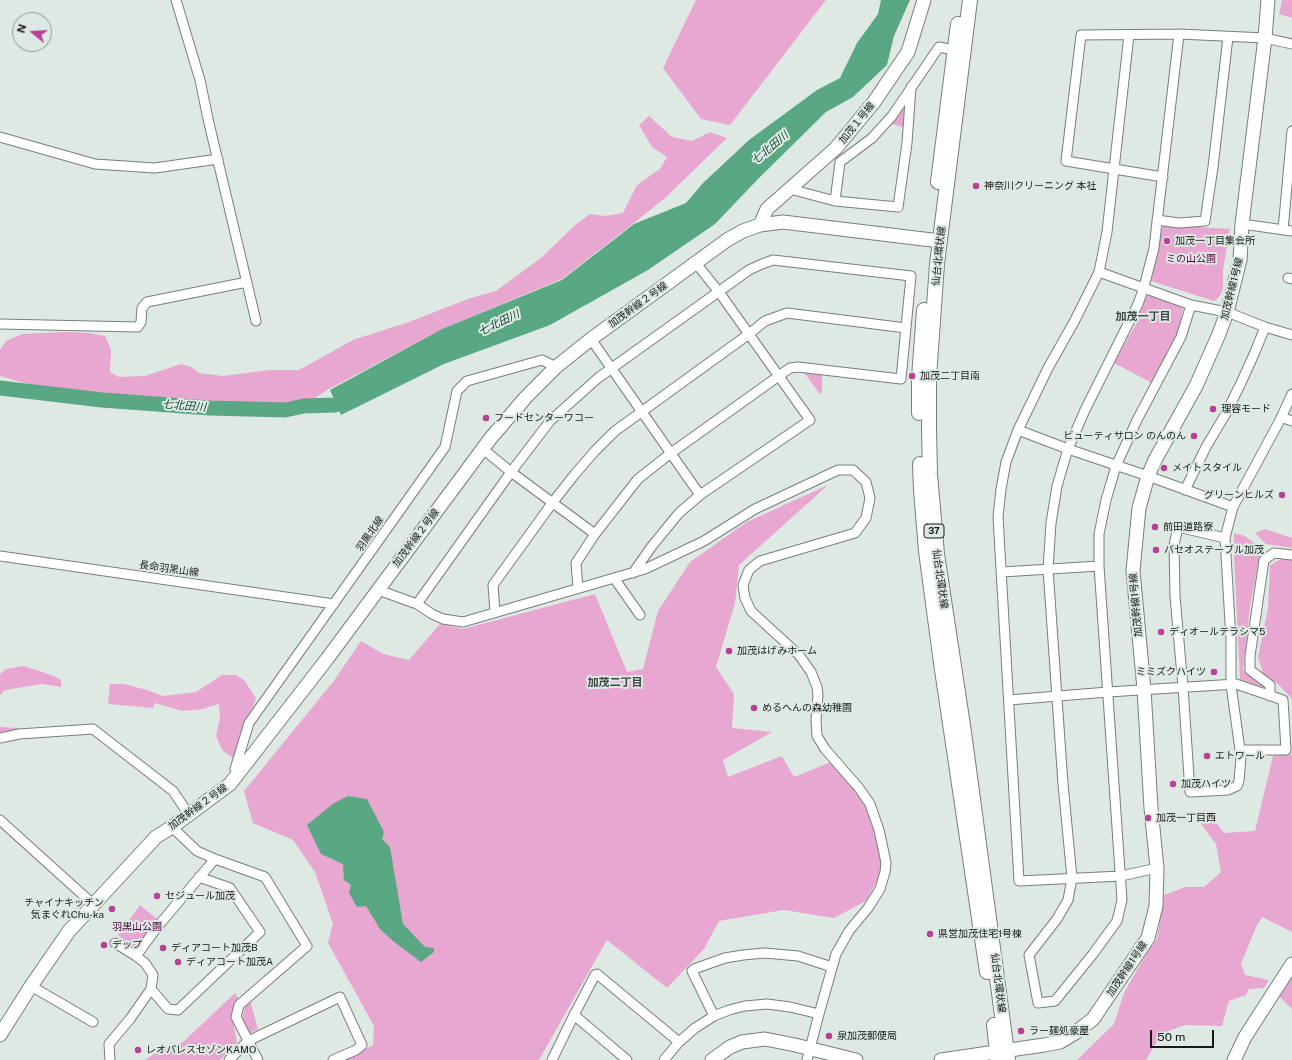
<!DOCTYPE html>
<html>
<head>
<meta charset="utf-8">
<style>
	body { margin:0 }
	#map { position:relative; width:1292px; height:1060px; overflow:hidden; background:#dfe9e3; font-family:"Public Sans",sans-serif }
	canvas { display:block }
	.north { position:absolute; left:12px; top:12px; width:40px; height:40px; box-sizing:border-box; background:#dfe9e3; border:1px solid #8f9692; border-radius:50%; rotate:288deg; font-size:11px; font-weight:700; line-height:16px; text-align:center; color:#171a18 }
	.north::after { content:''; display:block; margin:auto; width:14px; height:18px; background:#b74197; clip-path:polygon(50% 0,100% 100%,50% 72%,0 100%) }
	.scale { position:absolute; left:1150px; top:1030px; width:64px; height:18px; box-sizing:border-box; border:2px solid #171a18; border-top:0; padding-left:5px; font-size:12px; line-height:14px; white-space:nowrap; color:#171a18; -webkit-text-stroke:3px #dfe9e3; paint-order:stroke }
</style>
</head>
<body>
<div id="map">
<canvas width="1292" height="1060"></canvas>
<div class="north">N</div>
<div class="scale">50 m</div>
</div>
<script>
const context = document.querySelector('canvas').getContext('2d');
context.lineJoin = 'round';
function fillPath(path, color) { context.fillStyle = color; context.fill(path, 'evenodd'); }
const shape = rows => new Path2D(rows.map(r => 'M' + r).join(''));
function trace(path, color, width, dash) { context.strokeStyle = color; context.lineWidth = width; context.lineCap = dash ? 'butt' : 'round'; context.setLineDash(dash || []); context.stroke(path); }
function drawText(font, color, halo, rows, align = 'center') {
  context.font = font + ' "Public Sans","Noto Sans JP",sans-serif'; context.lineWidth = 4; context.setLineDash([]); context.textBaseline = 'middle'; context.strokeStyle = halo; context.fillStyle = color; for (const [text, x, y, turn = 0] of rows) {
    context.save(); context.translate(x, y); context.rotate((+turn || 0) * Math.PI / 180); context.textAlign = isNaN(turn) ? turn : align; if (halo) context.strokeText(text, 0, 0); context.fillText(text, 0, 0); context.restore();
  }
}
fillPath(shape([
	[696,0,826,0,730,125,701,119,663,68],
	[1282,0,1292,0,1292,18,1279,14],
	[902,105,907,107,905,128,890,123],
	[649,116,672,137,692,141,710,132,727,138,665,198,634,223,562,279,442,329,329,389,307,403,278,406,102,398,35,386,0,376,0,350,6,341,22,334,64,332,89,333,105,336,111,349,110,372,119,377,145,376,181,364,191,367,199,373,223,376,270,370,299,370,353,340,409,322,468,299,496,291,541,258,574,226,590,214,605,216,623,213,637,185,660,169,667,157,652,147,639,125],
	[1163,225,1230,229,1223,270,1223,288,1220,296,1214,301,1151,281],
	[1151,295,1183,308,1178,332,1152,383,1114,363,1136,324,1145,297],
	[802,370,822,371,822,393,820,394],
	[828,485,739,565,735,603,716,667,734,694,732,728,772,732,723,760,728,777,782,756,794,777,831,762,862,797,877,839,882,871,866,901,834,918,784,910,719,921,704,949,667,988,607,940,539,1060,345,1060,373,1045,374,1026,328,943,333,924,315,872,293,840,253,823,244,791,333,682,361,641,383,654,409,660,440,624,463,629,595,594,627,672,643,669,658,611,690,562,747,522],
	[1265,529,1292,538,1292,548,1266,544,1255,533],
	[1234,533,1245,536,1259,547,1260,554,1250,607,1243,670,1263,683,1263,687,1240,680,1234,556],
	[1283,558,1292,559,1292,699,1279,685,1263,673,1258,657,1268,608,1270,565],
	[24,666,54,676,61,680,61,687,42,684,5,690,0,695,0,674,6,669],
	[222,675,236,675,244,680,256,698,253,707,246,721,233,758,222,750,216,736,220,718,219,704,203,709,182,711,155,703,153,708,108,704,110,684,124,684,147,690,163,696,196,692],
	[0,727,18,728,18,731,0,734],
	[1292,754,1292,932,1262,917,1257,925,1241,964,1245,975,1269,980,1264,988,1249,989,1246,995,1229,1001,1222,1026,1186,1025,1162,1033,1146,1060,1077,1060,1114,1024,1124,993,1149,949,1157,939,1164,895,1185,887,1204,887,1221,872,1216,844,1198,820,1214,819,1224,833,1255,831,1273,756],
	[140,905,157,919,138,945,131,946,118,935],
	[1292,973,1292,1009,1278,995],
	[235,993,238,998,232,1014,237,1043,220,1060,145,1060,160,1050,183,1042],
	[250,1001,258,1029,250,1033,242,1020,245,1006]
]), '#e7a7d1');
fillPath(shape([
	[881,0,910,0,894,36,887,65,853,97,826,112,759,178,715,224,648,270,550,325,444,364,341,415,330,390,442,329,562,280,634,224,686,203,703,183,749,140,817,90,840,78,857,43,878,14],
	[348,796,367,799,384,832,382,839,390,847,403,924,425,947,434,948,434,952,421,962,393,941,380,929,366,906,357,907,349,893,351,885,344,880,343,864,321,854,307,825,334,803]
]), '#59a783');
trace(shape([
	[0,388,102,400,210,408,285,410,304,406,335,405,355,395]
]), '#59a783', 15);
const street = shape([
	[176,0,200,80,208,119,256,321],
	[1179,34,1154,248,1144,287,1138,304,1085,410,1068,449,1057,486,1051,523,1048,569,1063,784,1072,878,1068,900,1057,919,1029,955,1038,1003,1055,1001,1093,954,1117,921,1122,900,1099,566,1099,534,1106,500,1116,466,1137,420,1181,337,1191,305],
	[1129,35,1107,232,1099,272,1074,322,1048,368,1018,430,1006,462,1001,489,998,517,1019,881,1121,876,1157,868],
	[0,137,95,164,155,168,218,159],
	[1163,177,1066,161,1081,35,1179,34,1265,38,1292,44],
	[790,189,835,201,898,207,907,143,911,87],
	[835,201,840,162,872,138,892,116,939,47,954,50],
	[1157,220,1179,223,1205,221,1213,167,1228,37],
	[1242,224,1292,231],
	[1283,230,1292,131],
	[1099,272,1191,305,1227,312,1265,327,1292,335],
	[1288,278,1292,279],
	[0,324,138,327,141,322,142,308,147,302,247,282],
	[591,339,700,495],
	[1281,417,1292,421],
	[1018,430,1068,449,1148,476,1233,507],
	[483,449,511,472,595,534],
	[1185,490,1206,447,1225,415,1241,383,1255,352,1265,327],
	[1225,538,1178,527,1174,545,1175,596,1183,687,1190,792,1228,790,1237,786,1239,781,1241,757,1231,685,1231,640,1225,538,1233,507,1280,420,1292,394],
	[0,556,334,604],
	[1002,572,1099,566],
	[633,573,652,546,679,513,700,495,810,420,719,292,695,262],
	[614,578,640,615],
	[378,590,417,604,432,614,443,619,463,622,645,569,704,541,755,509,838,470,853,470,866,482,870,498,866,518,855,533,760,561,749,570,743,585,745,598,751,611,799,655,811,672,817,687,818,695,816,720,817,736,825,749,859,788,870,804,879,830,884,853,886,863,885,872,880,889,868,908,849,931,836,954,819,1014,807,1060],
	[417,604,511,472,550,421,598,378,749,270,762,264,773,260,911,276,901,379,798,367,790,368,671,453,638,479,595,534,576,563,578,588],
	[495,612,493,585,553,502,575,474,595,451,615,431,749,334,765,321,787,313,906,328],
	[1270,696,1270,685,1250,670,1250,656,1264,560,1274,553,1292,555],
	[1009,700,1108,692,1236,684,1283,700,1286,750,1240,750],
	[0,738,19,734,93,729,173,791,189,815],
	[240,772,235,769,249,723,445,447,457,391,467,381,542,360,556,367],
	[0,820,93,904],
	[215,859,265,877,307,946,239,1005,236,1017,258,1060],
	[115,943,136,956,158,926,215,859,197,851,172,827],
	[136,956,145,963,153,975,151,989,168,1009,178,1010,260,932,230,888,199,877],
	[31,986,93,1022],
	[574,1015,627,1060],
	[714,1016,692,971,694,969,725,958,743,955,765,953,798,956,832,967],
	[110,1060,109,1044,130,1019,151,989],
	[229,1060,248,1041,340,997,362,1045,356,1050,333,1060],
	[552,1060,574,1015,595,975,597,974,679,1042],
	[664,1060,679,1042,695,1028,714,1016,729,1010,745,1006,767,1004,790,1007,819,1014]
]);
const secondary = shape([
	[760,225,767,209,836,148,874,102,908,52,924,0],
	[0,1035,31,986,69,931,81,918,156,837,172,827,230,784,327,659,490,439,526,397,556,367,591,339,727,240,743,231,760,225,783,222,940,241],
	[712,1060,730,1047,742,1042,765,1039,795,1045,856,1060],
	[941,1060,1044,1045,1060,1042,1075,1033,1093,1019,1148,938,1156,906,1157,868,1151,808,1144,689,1133,571,1139,508,1148,476,1155,460,1196,386,1219,334,1227,312,1240,260,1242,224,1265,38,1268,0],
	[1234,1060,1245,1037,1292,964]
]);
const primary = shape([
	[970,0,937,264,929,377,929,428,930,474,937,554,964,732,1008,1060],
	[938,182,958,24],
	[919,413,919,378,924,310],
	[920,464,921,490,926,551,941,663,987,972],
	[994,1025,998,1060]
]);
trace(street, '#767f7a', 11);
trace(secondary, '#767f7a', 15);
trace(primary, '#767f7a', 16);
trace(street, '#fff', 9);
trace(secondary, '#fff', 13);
trace(primary, '#fff', 14);
for (const [x, y, r, color] of [
	[976,186,4,"#b74197"],
	[1167,241,4,"#b74197"],
	[912,376,4,"#b74197"],
	[1213,409,4,"#b74197"],
	[486,418,4,"#b74197"],
	[1194,436,4,"#b74197"],
	[1164,468,4,"#b74197"],
	[1282,495,4,"#b74197"],
	[1155,527,4,"#b74197"],
	[1156,550,4,"#b74197"],
	[1161,632,4,"#b74197"],
	[729,651,4,"#b74197"],
	[1214,672,4,"#b74197"],
	[754,708,4,"#b74197"],
	[1207,756,4,"#b74197"],
	[1173,784,4,"#b74197"],
	[1148,818,4,"#b74197"],
	[157,896,4,"#b74197"],
	[112,909,4,"#b74197"],
	[930,934,4,"#b74197"],
	[104,945,4,"#b74197"],
	[163,948,4,"#b74197"],
	[178,962,4,"#b74197"],
	[1021,1031,4,"#b74197"],
	[829,1036,4,"#b74197"],
	[138,1050,4,"#b74197"]
]) { const dot = new Path2D(); dot.arc(x, y, r, 0, 2 * Math.PI); context.fillStyle = color; context.fill(dot); trace(dot, '#dfe9e3', 1.5); }
for (const [x, y, w] of [
	[934,531,20]
]) { const box = new Path2D(); box.roundRect(x - w / 2, y - 7, w, 14, 3); context.fillStyle = '#dfe9e3'; context.fill(box); trace(box, '#171a18', 1); }
drawText('bold 9px', '#171a18', null, [
	["37",934,531]
]);
drawText('10px', '#171a18', '#dfe9e3', [
	["加茂１号線",857,123,-51],
	["仙台北環状線",939,256,-84],
	["加茂幹線1号線",1232,289,-76],
	["加茂幹線２号線",638,305,-36],
	["羽黒北線",370,534,-55],
	["加茂幹線２号線",416,538,-53],
	["長命羽黒山線",169,569,8],
	["仙台北環状線",940,579,82],
	["加茂幹線1号線",1136,605,-95],
	["加茂幹線２号線",198,807,-36],
	["加茂幹線1号線",1127,969,-56],
	["仙台北環状線",998,983,83]
]);
drawText('10px', '#171a18', '#dfe9e3', [
	["神奈川クリーニング 本社",984,186],
	["加茂一丁目集会所",1175,241],
	["加茂二丁目南",920,376],
	["理容モード",1221,409],
	["フードセンターワコー",494,418],
	["ビューティサロン のんのん",1186,436,"right"],
	["メイトスタイル",1172,468],
	["グリーンヒルズ",1274,495,"right"],
	["前田道路寮",1163,527],
	["パセオステーブル加茂",1164,550],
	["ディオールテラシマ5",1169,632],
	["加茂はげみホーム",737,651],
	["ミミズクハイツ",1206,672,"right"],
	["めるへんの森幼稚園",762,708],
	["エトワール",1215,756],
	["加茂ハイツ",1181,784],
	["加茂一丁目西",1156,818],
	["セジュール加茂",165,896],
	["チャイナキッチン",104,903,"right"],
	["気まぐれChu-ka",104,915,"right"],
	["県営加茂住宅1号棟",938,934],
	["デップ",112,945],
	["ディアコート加茂B",171,948],
	["ディアコート加茂A",186,962],
	["ラー麺処豪屋",1029,1031],
	["泉加茂郵便局",837,1036],
	["レオパレスセゾンKAMO",146,1050]
], 'left');
drawText('10px', '#4f003e', '#dfe9e3', [
	["ミの山公園",1191,259],
	["羽黒山公園",137,927]
]);
drawText('italic 11px', '#0a4b33', '#dfe9e3', [
	["七北田川",770,148,-40],
	["七北田川",499,323,-26],
	["七北田川",184,406,4]
]);
drawText('bold 11px', '#3e4642', '#dfe9e3', [
	["加茂一丁目",1143,317],
	["加茂二丁目",615,683]
]);
</script>
</body>
</html>
